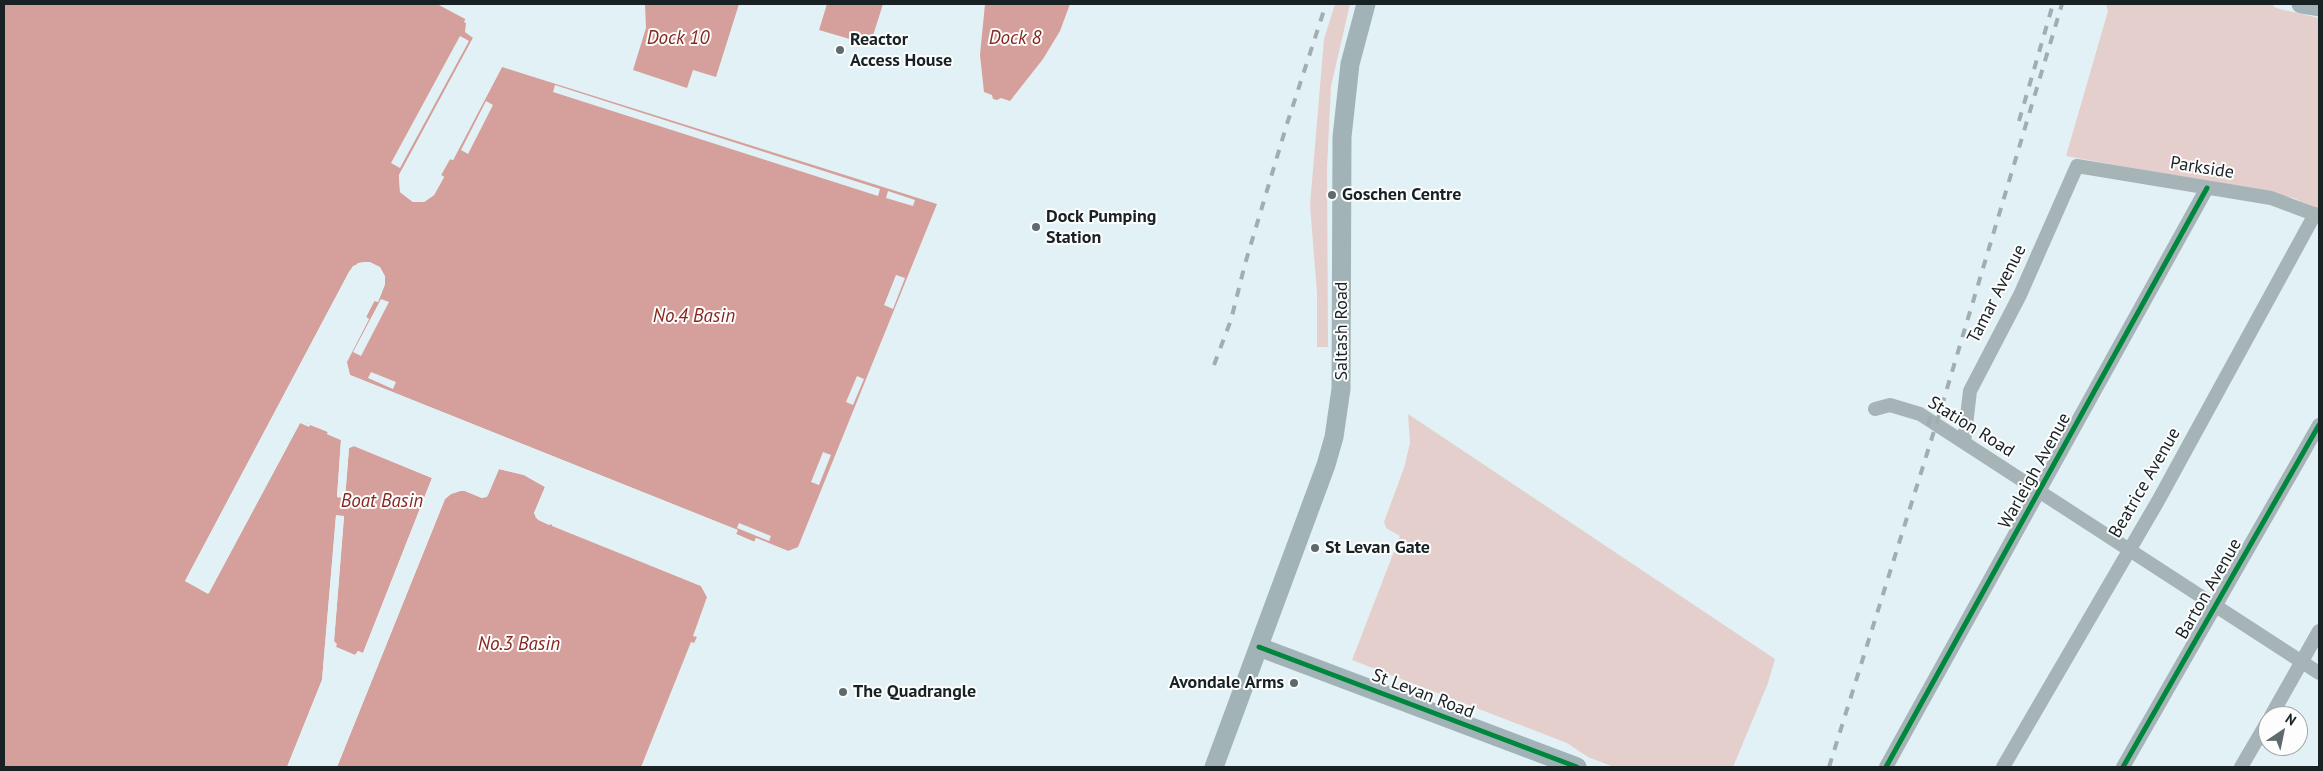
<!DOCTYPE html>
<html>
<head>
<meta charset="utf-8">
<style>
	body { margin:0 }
	#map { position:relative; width:2323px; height:771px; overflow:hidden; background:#e2f1f5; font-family:"PT Sans",sans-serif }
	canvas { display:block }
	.frame { position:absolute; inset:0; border:5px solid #182225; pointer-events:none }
	.north { position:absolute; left:2258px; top:706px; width:50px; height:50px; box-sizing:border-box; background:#fdfdfd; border:1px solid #a1a5a7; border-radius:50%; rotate:34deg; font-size:14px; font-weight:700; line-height:20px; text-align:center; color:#182225 }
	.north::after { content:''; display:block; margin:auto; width:18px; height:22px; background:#5f6a6e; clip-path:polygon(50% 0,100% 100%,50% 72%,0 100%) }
</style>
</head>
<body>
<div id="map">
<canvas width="2323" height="771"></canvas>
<div class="frame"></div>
<div class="north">N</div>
</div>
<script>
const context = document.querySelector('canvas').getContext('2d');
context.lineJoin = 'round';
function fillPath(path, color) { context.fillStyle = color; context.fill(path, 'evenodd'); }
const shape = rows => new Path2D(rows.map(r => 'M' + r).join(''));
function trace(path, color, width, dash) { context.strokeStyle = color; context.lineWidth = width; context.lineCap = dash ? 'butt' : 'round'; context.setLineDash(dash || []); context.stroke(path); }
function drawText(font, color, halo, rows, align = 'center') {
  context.font = font + ' "PT Sans",sans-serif'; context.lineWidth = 4; context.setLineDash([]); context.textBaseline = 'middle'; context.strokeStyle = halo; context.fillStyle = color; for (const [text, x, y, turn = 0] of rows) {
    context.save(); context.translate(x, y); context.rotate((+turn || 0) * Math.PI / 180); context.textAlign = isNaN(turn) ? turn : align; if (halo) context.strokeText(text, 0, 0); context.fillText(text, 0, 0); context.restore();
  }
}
fillPath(shape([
	[1335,4,1350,4,1331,86,1327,168,1328,347,1317,347,1317,293,1310,205,1324,39],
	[2106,4,2273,4,2274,7,2280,9,2319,18,2319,211,2294,198,2066,156,2108,11],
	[1408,414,1775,659,1768,683,1733,767,1614,767,1588,757,1567,743,1352,660,1400,536,1386,528,1384,522,1404,468,1410,443]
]), '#e5cfcc');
fillPath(shape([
	[4,4,473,4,464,22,466,23,465,32,473,38,399,175,400,192,413,202,424,202,434,195,444,177,441,175,450,159,453,160,502,67,937,204,798,547,788,551,756,538,755,542,736,534,737,530,350,375,346,362,369,319,366,317,375,300,378,302,385,284,380,267,364,262,358,263,349,272,185,581,209,593,300,423,310,424,328,432,327,434,341,440,337,497,345,498,349,448,354,446,432,478,363,653,358,651,355,655,336,647,334,641,344,517,336,516,322,680,287,767,4,767],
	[645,4,739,4,716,77,693,70,687,88,633,70,646,28],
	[827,4,883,4,870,45,819,30],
	[985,4,1070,4,1060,31,1043,59,1010,101,1001,98,997,100,993,99,992,95,984,92,980,55],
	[499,469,524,475,545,487,534,513,536,518,701,586,707,597,693,636,697,637,694,643,691,642,641,767,337,767,445,499,451,494,460,491,465,491,482,498,488,495]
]), '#d5a09b');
fillPath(shape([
	[437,4,470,4,475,6,467,20],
	[460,36,469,41,400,168,391,163],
	[473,38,475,40,401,176,403,191,410,198,424,199,432,194,441,178,439,174,448,157,452,157,500,66,502,67,453,160,450,159,441,175,444,177,434,195,424,202,413,202,400,192,399,175],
	[555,85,880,189,878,196,553,92],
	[486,101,493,105,468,154,461,150],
	[888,191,915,200,913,206,886,198],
	[364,262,370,262,380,267,385,276,385,284,378,302,374,301,366,317,369,319,347,362,350,375,738,530,736,534,754,542,756,538,788,551,786,553,758,541,754,544,735,536,734,532,348,377,344,361,366,320,364,316,373,299,377,299,382,283,382,277,378,269,369,264,360,265,351,273,189,580,207,590,299,421,308,424,311,422,329,429,330,433,343,439,340,495,343,495,347,447,354,443,434,477,365,654,358,654,355,657,335,649,331,641,341,518,338,518,324,681,290,767,287,767,322,680,336,515,344,516,334,641,337,644,336,647,355,655,358,651,363,653,432,478,354,446,349,448,345,498,337,497,341,440,327,434,328,432,310,425,309,427,300,423,208,594,185,581,349,272,353,266],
	[896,275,905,278,893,309,884,305],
	[381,299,389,302,361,356,353,352],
	[371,372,396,382,393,389,368,378],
	[857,376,864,379,853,405,846,402],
	[823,452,831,455,819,485,811,482],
	[498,466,525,473,547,486,537,513,539,518,554,522,555,525,702,584,709,596,707,597,701,586,552,526,552,524,549,525,538,520,534,513,545,487,524,475,499,469,487,497,482,498,465,491,460,491,451,494,445,499,337,767,335,767,443,498,447,493,460,488,485,495],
	[739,523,771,536,769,541,737,528]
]), '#e2f1f5');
trace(shape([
	[1875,409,1890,405,1920,414,2319,673],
	[1964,442,1970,391,2020,295,2077,166,2271,198,2319,216],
	[2271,716,2319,631],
	[1886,767,2207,188],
	[2003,767,2158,501,2315,214],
	[2123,767,2319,425],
	[2241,767,2268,721]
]), '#a6b4b8', 14);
trace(shape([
	[2301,4,2319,7],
	[1259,647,1577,767],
	[1214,767,1326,465,1334,437,1341,389,1342,137,1350,64,1366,4]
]), '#a2b3b8', 19);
trace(shape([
	[2019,121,2053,4],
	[1214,365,1231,320,1245,264,1286,127,1326,4],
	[1928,425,1938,392],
	[1829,767,1940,412,2062,4]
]), '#a1adb0', 4, [9, 9]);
trace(shape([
	[1259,647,1577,767],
	[1886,767,2207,188],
	[2123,767,2319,425]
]), '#00873e', 5);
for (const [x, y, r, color] of [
	[840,50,5,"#5f6a6e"],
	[1332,195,5,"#5f6a6e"],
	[1036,227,5,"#5f6a6e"],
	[1315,548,5,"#5f6a6e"],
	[1294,683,5,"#5f6a6e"],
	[843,692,5,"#5f6a6e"]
]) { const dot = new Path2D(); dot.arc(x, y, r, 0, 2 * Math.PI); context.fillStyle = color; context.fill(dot); trace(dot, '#fdfdfd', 2); }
drawText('bold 18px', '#182225', '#fdfdfd', [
	["Reactor",850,40],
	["Access House",850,61],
	["Goschen Centre",1342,195],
	["Dock Pumping",1046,217],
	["Station",1046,238],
	["St Levan Gate",1325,548],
	["Avondale Arms",1284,683,"right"],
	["The Quadrangle",853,692]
], 'left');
drawText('18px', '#182225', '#fdfdfd', [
	["Parkside",2202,168,9],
	["Tamar Avenue",1997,294,-63],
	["Saltash Road",1342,331,-90],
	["Station Road",1971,427,32],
	["Warleigh Avenue",2035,471,-61],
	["Beatrice Avenue",2145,483,-60],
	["Barton Avenue",2209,589,-60],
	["St Levan Road",1423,694,21]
]);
drawText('italic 19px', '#862620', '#fdfdfd', [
	["Dock 10",678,39],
	["Dock 8",1015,39],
	["No.4 Basin",694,317],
	["Boat Basin",382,502],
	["No.3 Basin",519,645]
]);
</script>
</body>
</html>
